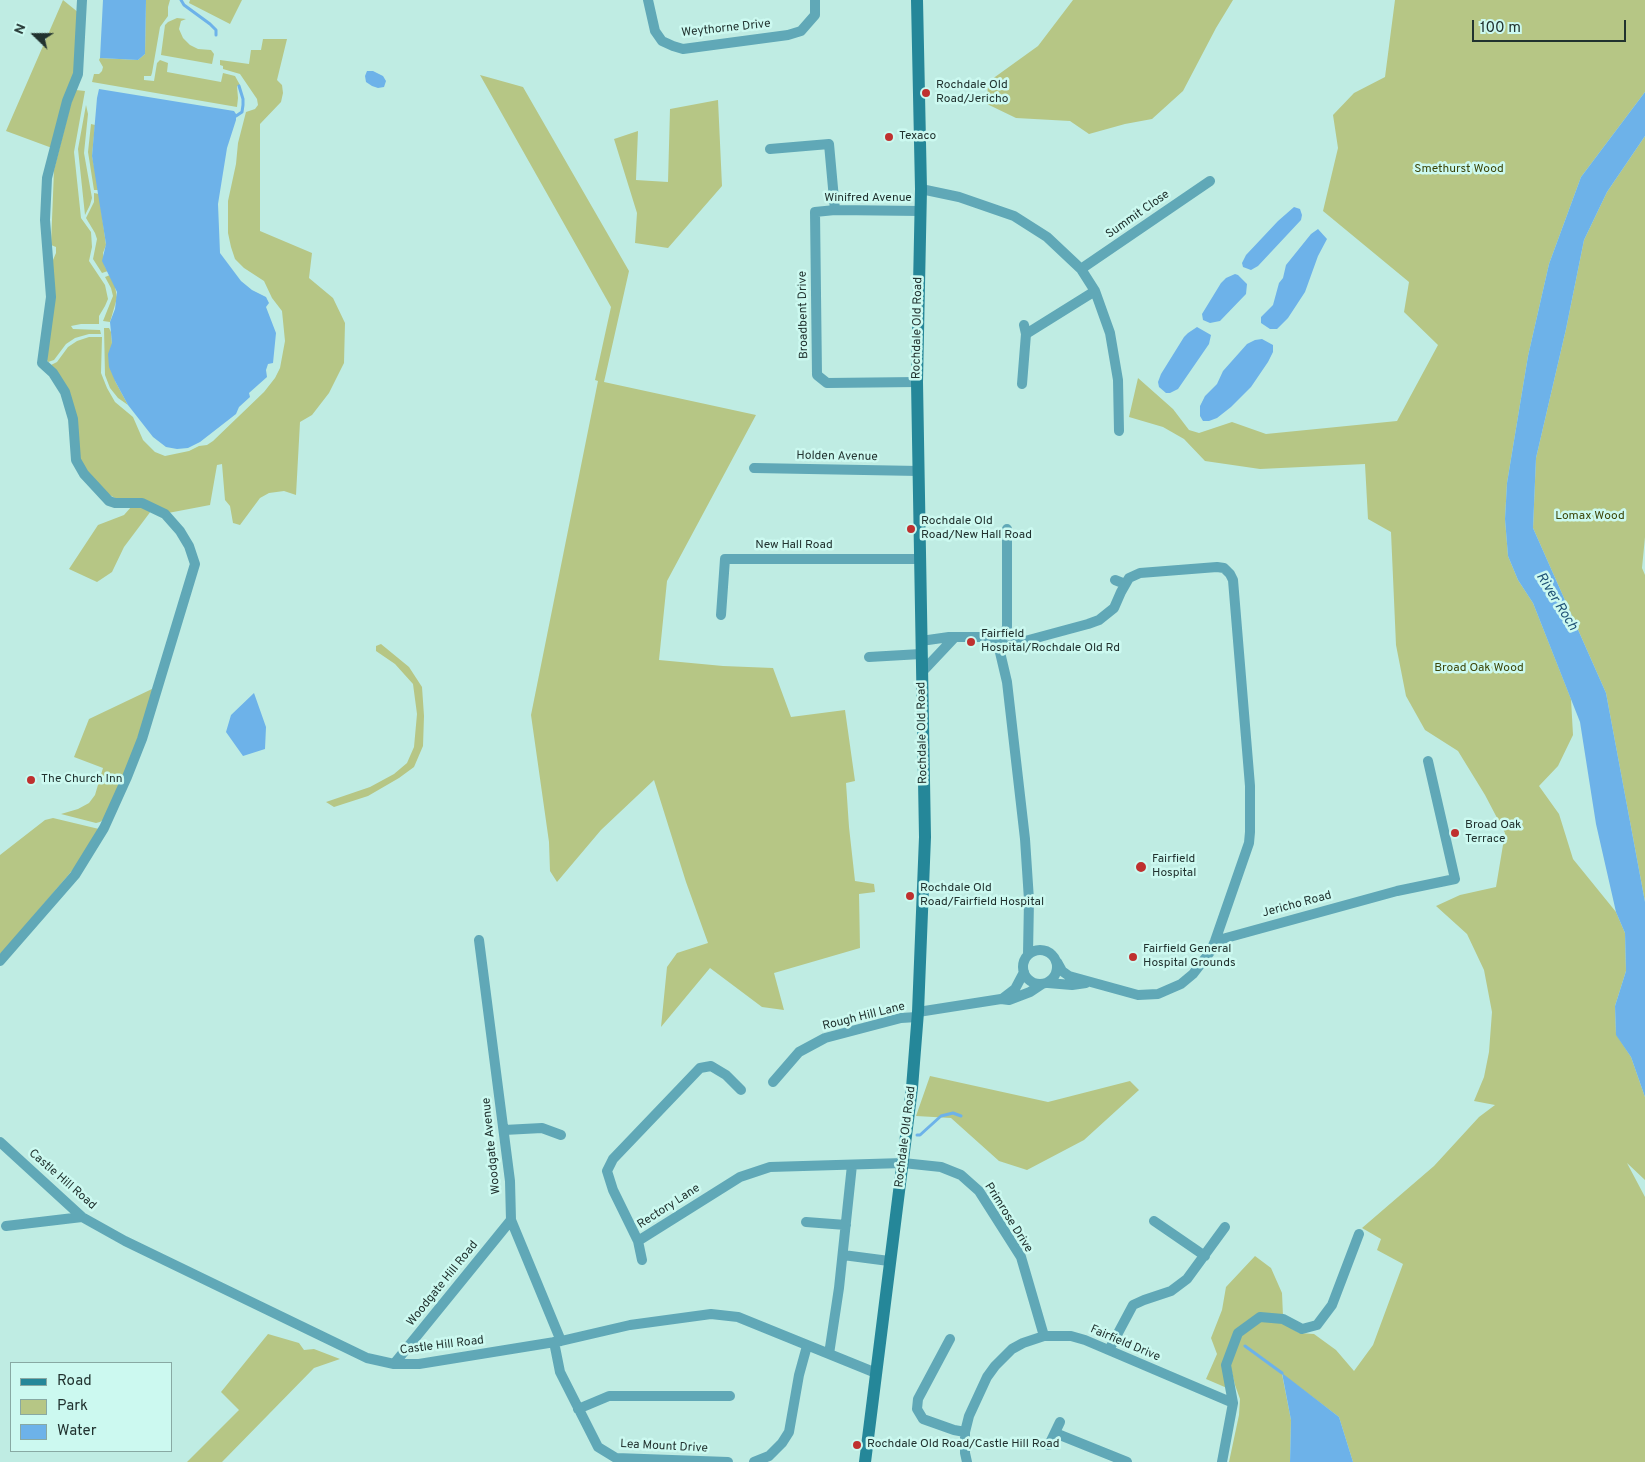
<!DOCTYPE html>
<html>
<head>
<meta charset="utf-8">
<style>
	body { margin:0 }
	#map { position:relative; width:1645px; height:1462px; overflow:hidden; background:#bfece3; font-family:Overpass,sans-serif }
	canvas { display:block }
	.legend { position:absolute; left:10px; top:1362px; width:162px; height:90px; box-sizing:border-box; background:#ccf9f0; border:1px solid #88a9a3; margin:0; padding:6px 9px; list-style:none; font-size:15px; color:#21322f }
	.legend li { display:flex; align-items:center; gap:10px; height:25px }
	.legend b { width:25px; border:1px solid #88a9a3 }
	.north { position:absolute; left:10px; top:10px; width:50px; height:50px; -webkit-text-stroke:4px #ccf9f0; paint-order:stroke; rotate:292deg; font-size:14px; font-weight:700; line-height:20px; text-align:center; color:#21322f }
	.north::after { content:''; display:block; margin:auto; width:18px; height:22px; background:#21322f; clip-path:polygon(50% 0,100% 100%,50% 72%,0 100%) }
	.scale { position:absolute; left:1472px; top:20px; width:154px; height:22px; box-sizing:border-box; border:2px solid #21322f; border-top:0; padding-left:6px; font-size:15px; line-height:18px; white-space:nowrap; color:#21322f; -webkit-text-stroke:4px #ccf9f0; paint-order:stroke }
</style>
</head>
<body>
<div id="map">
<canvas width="1645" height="1462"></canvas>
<ul class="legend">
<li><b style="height:6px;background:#258799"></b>Road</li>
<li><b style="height:14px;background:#b6c685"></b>Park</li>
<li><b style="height:14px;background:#6db2e9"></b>Water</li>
</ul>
<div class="north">N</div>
<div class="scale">100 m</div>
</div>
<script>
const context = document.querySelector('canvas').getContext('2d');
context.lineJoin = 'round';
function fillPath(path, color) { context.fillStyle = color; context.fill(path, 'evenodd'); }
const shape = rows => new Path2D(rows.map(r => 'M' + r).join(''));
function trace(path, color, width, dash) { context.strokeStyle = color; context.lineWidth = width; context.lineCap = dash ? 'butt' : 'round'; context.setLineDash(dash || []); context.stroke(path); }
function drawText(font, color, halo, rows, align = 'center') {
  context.font = font + ' Overpass,sans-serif'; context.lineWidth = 5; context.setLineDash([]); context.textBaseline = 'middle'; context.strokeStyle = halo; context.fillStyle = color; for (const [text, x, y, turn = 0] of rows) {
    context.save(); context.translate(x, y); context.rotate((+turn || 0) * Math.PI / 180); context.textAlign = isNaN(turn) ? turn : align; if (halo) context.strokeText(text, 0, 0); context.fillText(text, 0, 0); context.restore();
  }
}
fillPath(shape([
	[63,0,79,13,75,73,52,148,6,131],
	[146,0,170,0,168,7,168,16,160,27,152,73,151,76,144,76,144,80,154,81,157,63,160,60,168,63,167,72,221,82,223,73,235,76,240,85,237,86,238,98,237,107,92,82,94,74,99,74,102,71,103,67,99,60,100,58,138,60,145,54],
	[190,0,242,0,230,24,189,3],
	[1073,0,1233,0,1216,28,1183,91,1152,119,1125,124,1089,134,1070,121,1016,118,987,104,988,82,1038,46],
	[1395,0,1645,0,1645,92,1581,177,1549,264,1528,356,1507,483,1505,519,1508,556,1518,580,1533,603,1571,699,1573,735,1558,766,1539,786,1559,814,1573,859,1616,912,1625,933,1626,971,1615,1006,1616,1034,1631,1057,1645,1097,1645,1180,1627,1163,1645,1197,1645,1462,1353,1462,1339,1417,1282,1374,1291,1420,1290,1462,1229,1462,1239,1415,1240,1399,1235,1385,1230,1364,1240,1335,1261,1321,1281,1322,1299,1333,1314,1334,1336,1350,1354,1371,1373,1345,1403,1264,1377,1250,1381,1239,1362,1228,1434,1166,1479,1117,1495,1105,1474,1101,1484,1077,1489,1052,1492,1012,1484,970,1467,934,1436,906,1460,895,1496,887,1505,833,1485,795,1458,751,1425,730,1406,696,1396,645,1391,532,1368,519,1365,464,1260,469,1205,461,1184,439,1163,427,1129,417,1138,378,1173,409,1189,430,1199,433,1232,422,1266,434,1397,421,1438,345,1404,312,1409,282,1323,211,1338,148,1333,115,1354,93,1385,77],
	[177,18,186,19,181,21,179,29,183,38,190,45,198,49,211,50,214,54,212,64,161,55,165,25,168,22],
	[263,39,287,39,277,80,282,85,283,93,281,102,260,124,260,231,312,253,309,278,333,298,345,323,344,363,329,393,312,415,300,422,296,495,284,491,269,493,260,498,240,525,233,523,230,506,225,500,222,464,217,465,210,505,168,513,115,498,108,494,89,474,79,457,76,419,49,366,57,362,68,347,77,341,89,337,102,337,101,373,107,388,115,402,133,417,143,440,155,452,165,456,189,451,199,446,207,445,213,441,264,392,275,378,280,368,285,341,282,311,272,298,264,281,244,268,235,259,231,247,228,233,228,201,236,164,238,143,246,112,255,109,258,105,257,99,240,74,223,69,223,66,220,65,220,60,249,64,251,50,261,50],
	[480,75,523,87,629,271,604,382,756,415,667,581,659,660,723,666,773,668,791,717,845,710,855,781,846,783,849,827,855,881,874,884,875,892,859,894,860,948,774,973,784,1010,762,1007,710,968,661,1027,667,967,677,953,708,943,686,882,654,780,601,830,557,882,550,871,549,842,531,715,598,381,595,380,611,307],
	[76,90,85,91,74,152,81,218,91,232,92,247,89,261,105,285,108,299,105,306,99,316,99,324,81,324,71,326,73,329,100,330,101,334,89,334,75,338,66,344,54,360,48,362,47,360,53,260,56,253,56,247,51,245,54,170,71,103],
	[718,100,722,186,668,248,635,243,637,213,614,139,638,131,636,180,668,182,670,109],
	[86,105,88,114,84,153,92,198,90,205,85,215,78,149],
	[91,124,95,125,92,156,99,190,94,190,88,152],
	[1645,136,1645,537,1642,568,1645,575,1645,902,1606,693,1533,528,1536,458,1566,329,1584,240,1607,192],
	[94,193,99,194,106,245,103,253,105,267,108,271,102,273,93,259,97,239,95,233,86,218,94,202],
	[110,275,115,286,117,298,110,322,103,321,113,296,111,288,105,277],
	[104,328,109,328,111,332,115,381,128,405,118,398,110,388,105,375],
	[132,506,141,507,151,511,124,547,112,572,97,582,69,569,98,525,124,515],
	[381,644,409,667,422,687,424,716,423,746,414,767,399,778,368,796,334,807,326,802,370,787,394,774,407,763,414,747,417,714,413,684,395,664,376,651,376,646],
	[152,689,153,694,128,768,104,819,100,822,96,823,61,814,78,809,89,803,95,795,103,768,74,757,89,719],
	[53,818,99,829,76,866,2,953,0,953,0,855,45,820],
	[930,1076,1048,1102,1130,1081,1139,1090,1084,1140,1027,1170,999,1161,951,1118,916,1116],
	[1255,1256,1271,1268,1282,1293,1283,1316,1259,1313,1236,1332,1227,1388,1206,1379,1217,1354,1211,1338,1222,1310,1226,1287],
	[268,1334,299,1343,304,1350,314,1349,340,1359,314,1368,222,1462,187,1462,239,1410,221,1392]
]), '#b6c685');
fillPath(shape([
	[103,0,146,0,145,54,138,60,100,58],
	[367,71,373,71,383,76,386,81,384,87,378,88,372,86,366,82,365,76],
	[99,89,234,111,236,114,236,120,227,148,218,204,220,253,241,281,252,290,266,297,269,303,266,307,276,333,273,363,268,364,266,370,267,377,249,393,250,397,239,407,236,414,200,442,188,448,177,449,166,447,153,437,128,405,115,381,109,367,108,354,112,343,110,322,115,309,117,292,102,261,106,244,92,156,97,98],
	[1645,92,1645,136,1607,192,1584,240,1566,329,1536,458,1533,528,1606,693,1645,902,1645,1097,1631,1057,1616,1035,1615,1006,1626,971,1625,933,1616,912,1596,824,1580,722,1533,603,1518,580,1508,556,1505,519,1507,483,1528,356,1549,264,1581,177],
	[1294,207,1300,209,1302,215,1301,220,1258,266,1251,270,1243,267,1242,263,1246,255,1278,221],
	[1318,229,1327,239,1318,256,1305,292,1288,318,1277,329,1270,329,1261,323,1261,317,1273,305,1279,283,1283,278,1286,265,1311,234],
	[1235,274,1238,275,1247,284,1246,294,1220,321,1210,323,1203,320,1202,314,1221,283,1226,278],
	[1197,327,1211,335,1209,344,1178,389,1170,393,1166,393,1159,387,1158,382,1161,374,1184,337,1188,333],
	[1262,339,1273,345,1273,352,1268,362,1251,387,1231,407,1217,418,1209,421,1203,421,1200,416,1200,406,1205,396,1217,384,1223,371,1247,344,1255,340],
	[254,693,266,727,265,749,243,756,226,732,231,715],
	[1282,1373,1339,1417,1353,1462,1290,1462,1291,1420]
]), '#6db2e9');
trace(shape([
	[181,0,184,5,210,24,216,30,216,35],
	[236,116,242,112,243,105,243,99,239,86],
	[917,1135,920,1135,941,1116,953,1113,961,1116],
	[1245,1346,1282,1373]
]), '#6db2e9', 3);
trace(shape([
	[648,0,655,31,662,41,673,46,683,49,788,35,801,31,815,15,815,0],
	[770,149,829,144,835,210],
	[921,189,959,197,1014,216,1047,237,1081,269,1095,291,1110,333,1118,380,1119,431],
	[1081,269,1210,181],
	[1026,334,1095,291],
	[917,382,827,383,817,375,815,212,835,210,921,211],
	[1022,384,1026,334,1024,325],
	[754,468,919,471],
	[1115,580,1125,584],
	[721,615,725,559,920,559],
	[921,641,949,637,984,637,992,640,999,648,1007,682,1025,839,1029,900,1028,954],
	[999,648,1088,624,1099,620,1114,608,1121,592,1129,578,1140,573,1217,567,1224,568,1230,574,1233,580,1250,786,1250,832,1249,843,1215,941,1210,952,1193,974,1181,984,1158,994,1138,995,1069,976,1062,971,1057,962],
	[999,648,1007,627,1007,529],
	[869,657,921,654],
	[922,672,954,638],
	[479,940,510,1181,511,1220,561,1341],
	[1215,941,1397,891,1455,879,1428,761],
	'1023 967a17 17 0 1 1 34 0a17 17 0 1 1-34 0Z',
	[0,961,75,875,104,828,127,777,142,739,195,564,189,546,180,531,165,514,142,503,115,503,109,501,84,474,76,460,73,419,65,392,53,373,42,363,51,297,45,220,47,178,67,101,78,74,82,0],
	[1048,983,1072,985,1086,983],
	[1002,999,1015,989,1024,972],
	[918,1012,1001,999,1009,1000,1030,992,1042,984],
	[773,1082,799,1052,825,1038,901,1018,917,1017],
	[741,1090,726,1075,711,1066,700,1068,613,1159,607,1171,613,1190,638,1241,740,1177,770,1167,903,1163,941,1167,961,1175,979,1191,1021,1257,1044,1336],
	[504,1130,542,1128,561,1135],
	[0,1142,82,1217,125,1241,367,1358,394,1364,419,1364,561,1341,630,1325,711,1314,738,1317,876,1373],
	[1154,1221,1205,1256],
	[806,1222,846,1225],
	[6,1226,82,1217],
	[638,1241,642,1260],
	[843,1255,889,1261],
	[950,1339,918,1399,917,1409,923,1419,954,1430,965,1432],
	[554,1342,560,1372,598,1447,616,1458,728,1462],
	[1109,1350,1133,1305,1144,1300,1171,1291,1187,1279,1225,1227],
	[829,1354,839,1288,852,1165],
	[394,1364,511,1220],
	[1233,1403,1226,1365,1238,1333,1260,1317,1283,1319,1302,1329,1317,1325,1332,1305,1359,1234],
	[578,1409,609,1396,730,1396],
	[1055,1433,1127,1462],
	[1049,1445,1060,1422],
	[754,1462,769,1456,782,1443,789,1432,799,1375,807,1346],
	[967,1462,965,1453,965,1432,969,1416,987,1377,995,1366,1012,1349,1023,1343,1044,1336,1071,1336,1085,1340,1233,1403,1222,1462]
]), '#60a8b7', 10);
trace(shape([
	[865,1462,912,1088,918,1012,925,837,917,382,921,189,917,0]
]), '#258799', 12);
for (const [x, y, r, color] of [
	[926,93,5,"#bf302f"],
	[889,137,5,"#bf302f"],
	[911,529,5,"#bf302f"],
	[971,642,5,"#bf302f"],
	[31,780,5,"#bf302f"],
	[1455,833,5,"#bf302f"],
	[1141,867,6,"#bf302f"],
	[910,896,5,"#bf302f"],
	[1133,957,5,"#bf302f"],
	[857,1445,5,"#bf302f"]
]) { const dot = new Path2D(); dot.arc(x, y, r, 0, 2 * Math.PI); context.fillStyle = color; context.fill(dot); trace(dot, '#ccf9f0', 2); }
drawText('12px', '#21322f', '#ccf9f0', [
	["Weythorne Drive",726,29,-6],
	["Winifred Avenue",868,199],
	["Summit Close",1138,215,-35],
	["Broadbent Drive",804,315,-91],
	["Rochdale Old Road",918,328,-89],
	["Holden Avenue",837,457,1],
	["New Hall Road",794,546],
	["Rochdale Old Road",923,733,-91],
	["Jericho Road",1297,905,-15],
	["Rough Hill Lane",864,1017,-14],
	["Rochdale Old Road",906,1137,-83],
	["Woodgate Avenue",492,1146,-96],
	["Castle Hill Road",62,1180,41],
	["Rectory Lane",669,1207,-33],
	["Primrose Drive",1008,1218,58],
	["Woodgate Hill Road",443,1284,-51],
	["Fairfield Drive",1125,1344,23],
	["Castle Hill Road",442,1346,-7],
	["Lea Mount Drive",664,1447,3]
]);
drawText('12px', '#21322f', '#ccf9f0', [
	["Rochdale Old",936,86],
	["Road/Jericho",936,100],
	["Texaco",899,137],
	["Rochdale Old",921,522],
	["Road/New Hall Road",921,536],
	["Fairfield",981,635],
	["Hospital/Rochdale Old Rd",981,649],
	["The Church Inn",41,780],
	["Broad Oak",1465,826],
	["Terrace",1465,840],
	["Fairfield",1152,860],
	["Hospital",1152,874],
	["Rochdale Old",920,889],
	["Road/Fairfield Hospital",920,903],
	["Fairfield General",1143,950],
	["Hospital Grounds",1143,964],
	["Rochdale Old Road/Castle Hill Road",867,1445]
], 'left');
drawText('12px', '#3b4508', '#ccf9f0', [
	["Smethurst Wood",1459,170],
	["Lomax Wood",1590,517],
	["Broad Oak Wood",1479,669]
]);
drawText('italic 14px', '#1f5176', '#ccf9f0', [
	["River Roch",1556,602,58]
]);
</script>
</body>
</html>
